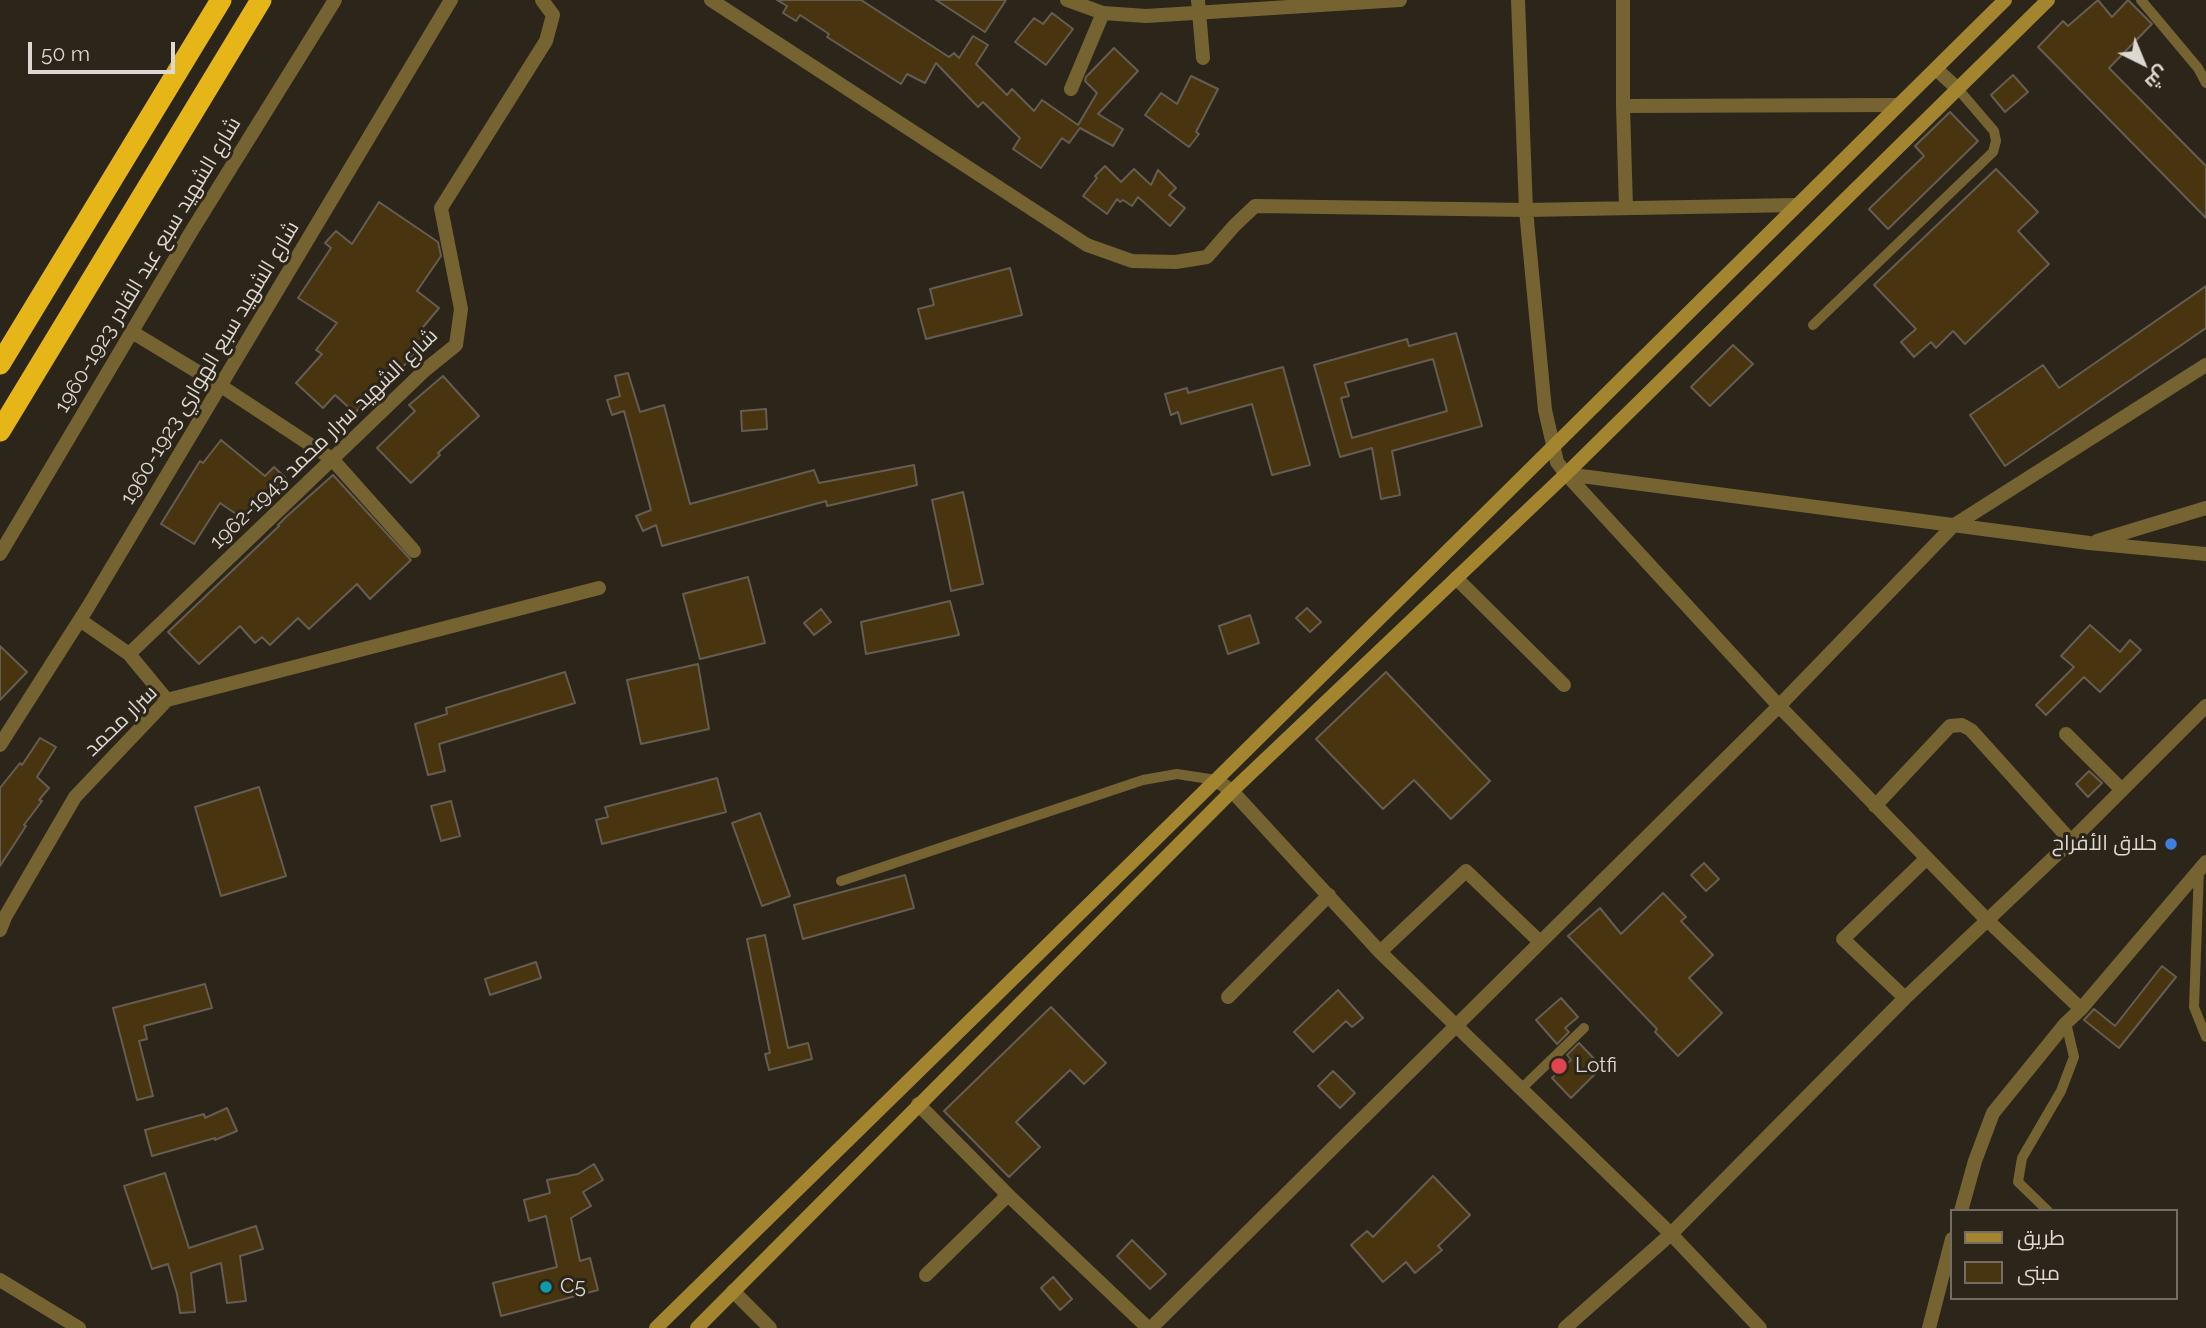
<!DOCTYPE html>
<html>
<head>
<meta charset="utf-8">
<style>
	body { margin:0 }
	#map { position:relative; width:2206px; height:1328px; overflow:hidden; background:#2c251a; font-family:Raleway,Cairo,sans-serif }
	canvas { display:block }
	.legend { position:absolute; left:1950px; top:1209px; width:228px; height:91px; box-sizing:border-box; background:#2c251a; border:2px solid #736d63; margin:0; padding:9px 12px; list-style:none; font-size:21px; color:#ddd8d1 }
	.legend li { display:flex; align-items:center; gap:14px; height:35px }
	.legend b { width:35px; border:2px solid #736d63 }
	.north { position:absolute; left:2108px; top:28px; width:70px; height:70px; -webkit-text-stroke:5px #2c251a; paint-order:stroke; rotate:137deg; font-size:19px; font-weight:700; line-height:28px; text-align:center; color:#ddd8d1 }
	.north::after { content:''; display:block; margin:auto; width:24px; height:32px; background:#ddd8d1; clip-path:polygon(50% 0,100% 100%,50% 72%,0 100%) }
	.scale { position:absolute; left:28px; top:42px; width:147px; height:32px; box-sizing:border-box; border:4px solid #ddd8d1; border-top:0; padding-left:9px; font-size:21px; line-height:24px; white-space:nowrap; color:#ddd8d1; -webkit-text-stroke:5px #2c251a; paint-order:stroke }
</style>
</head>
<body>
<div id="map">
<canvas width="2206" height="1328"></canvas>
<ul class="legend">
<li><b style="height:9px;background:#a38530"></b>طريق</li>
<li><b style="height:19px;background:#493410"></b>مبنى</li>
</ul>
<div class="north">ش</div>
<div class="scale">50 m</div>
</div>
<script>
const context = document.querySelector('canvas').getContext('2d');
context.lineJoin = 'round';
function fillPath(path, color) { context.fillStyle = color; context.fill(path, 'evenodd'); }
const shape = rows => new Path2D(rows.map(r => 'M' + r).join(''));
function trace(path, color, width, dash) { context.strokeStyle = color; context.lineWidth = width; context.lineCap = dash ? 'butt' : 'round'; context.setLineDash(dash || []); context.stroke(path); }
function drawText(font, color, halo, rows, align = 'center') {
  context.font = font + ' Raleway,Cairo,sans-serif'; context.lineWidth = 6; context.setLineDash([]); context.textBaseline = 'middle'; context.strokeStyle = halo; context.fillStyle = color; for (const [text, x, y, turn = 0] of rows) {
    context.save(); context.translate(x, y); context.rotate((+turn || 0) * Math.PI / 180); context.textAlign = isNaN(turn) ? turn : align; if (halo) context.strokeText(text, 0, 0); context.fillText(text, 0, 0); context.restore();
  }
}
const building = shape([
	[777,0,861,0,949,57,954,53,959,58,973,36,988,45,976,64,1007,95,1012,89,1034,111,1042,100,1078,125,1097,93,1085,81,1086,77,1114,48,1138,71,1098,114,1123,129,1113,146,1080,128,1069,143,1062,138,1041,168,1013,149,1020,138,983,102,978,107,936,63,925,83,907,74,901,84,827,37,829,34,800,15,796,21,783,13,787,6,777,0],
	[936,0,1006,0,985,32,936,0],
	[2098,0,2112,17,2128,0,2152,24,2109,68,2206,166,2206,218,2038,47,2063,21,2068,26,2098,0],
	[1052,13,1073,29,1046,65,1015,42,1034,18,1043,24,1052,13],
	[2013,75,2028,92,2005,112,1991,95,2013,75],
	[1191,76,1218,89,1196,132,1199,134,1189,147,1145,115,1161,93,1177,104,1191,76],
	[1950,112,1978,141,1888,229,1869,209,1924,156,1915,146,1950,112],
	[1105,166,1121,182,1134,169,1151,185,1158,170,1176,188,1169,195,1185,208,1170,226,1138,197,1132,206,1123,200,1120,202,1117,199,1107,214,1083,196,1097,178,1095,176,1105,166],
	[1996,169,2038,212,2018,231,2049,264,1965,344,1953,331,1936,348,1931,342,1914,357,1901,342,1916,329,1874,285,1996,169],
	[379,202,438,242,441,256,417,291,439,308,419,332,426,338,399,372,395,369,355,413,335,395,323,408,296,383,322,354,316,350,337,323,298,298,331,248,325,243,336,231,352,244,379,202],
	[1010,268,1022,315,926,339,918,309,934,305,930,289,1010,268],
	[2206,286,2206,328,2005,466,1970,415,2043,365,2059,388,2206,286],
	[1456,333,1482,426,1392,451,1400,495,1381,499,1372,448,1340,457,1314,365,1407,339,1409,346,1456,333],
	[1433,359,1447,411,1352,438,1341,398,1349,396,1345,383,1433,359],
	[1733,345,1753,364,1710,406,1691,387,1733,345],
	[1283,367,1310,465,1272,475,1252,404,1181,424,1178,412,1171,415,1165,394,1187,388,1188,393,1283,367],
	[628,373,640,412,664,405,690,504,814,470,819,483,914,465,917,485,827,506,826,501,662,546,656,525,643,531,636,516,651,510,624,411,612,415,607,400,620,396,615,376,628,373],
	[443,376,479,416,438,453,440,455,411,483,377,448,415,411,409,405,443,376],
	[766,409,767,429,742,431,741,411,766,409],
	[221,440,265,476,274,467,285,477,258,508,253,503,242,518,220,503,194,544,161,524,200,461,203,463,221,440],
	[333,475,411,560,370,599,357,584,309,629,298,618,270,645,262,637,255,643,240,626,199,664,168,632,279,526,278,525,286,517,333,475],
	[963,492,983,584,951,591,932,500,963,492],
	[748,577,765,643,700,659,683,594,748,577],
	[950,601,959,635,866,654,861,622,950,601],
	[1307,608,1321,622,1310,632,1296,618,1307,608],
	[821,609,831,622,814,635,804,623,821,609],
	[1250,615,1259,643,1228,654,1219,626,1250,615],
	[2090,625,2120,652,2130,640,2141,650,2100,692,2084,677,2046,715,2036,705,2074,667,2061,656,2090,625],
	[0,646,27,672,0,700,0,646],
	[698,664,709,729,641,744,627,680,698,664],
	[565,672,575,703,439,744,445,771,428,775,415,724,447,714,446,708,565,672],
	[1386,672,1490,781,1451,819,1414,780,1383,809,1316,739,1386,672],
	[40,738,56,747,37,777,49,788,39,800,42,801,24,825,26,826,0,866,0,788,20,763,22,765,40,738],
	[2089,771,2102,783,2088,797,2076,784,2089,771],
	[717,778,726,812,602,844,596,820,608,817,605,807,717,778],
	[259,787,286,876,221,896,195,807,259,787],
	[451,801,460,836,441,841,431,806,451,801],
	[760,813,790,896,762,906,732,823,760,813],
	[1704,863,1719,879,1706,891,1691,875,1704,863],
	[905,875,914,908,803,939,794,905,905,875],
	[1663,893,1686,917,1681,921,1713,955,1689,978,1722,1013,1678,1056,1655,1032,1657,1029,1568,936,1600,908,1621,934,1663,893],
	[765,935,788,1048,808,1043,812,1059,769,1070,765,1054,770,1053,747,939,765,935],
	[536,962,541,978,490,995,485,979,536,962],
	[2162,966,2176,977,2119,1048,2084,1020,2094,1009,2115,1026,2162,966],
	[205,984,212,1008,144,1026,147,1039,139,1041,153,1096,137,1100,113,1008,205,984],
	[1338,990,1363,1018,1352,1027,1346,1021,1313,1052,1294,1032,1338,990],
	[1561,998,1578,1017,1565,1028,1569,1032,1557,1044,1536,1020,1561,998],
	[1051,1007,1106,1063,1084,1084,1070,1070,1016,1122,1040,1147,1009,1177,944,1111,1051,1007],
	[1579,1043,1602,1067,1571,1098,1552,1078,1571,1060,1567,1055,1579,1043],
	[1333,1071,1355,1093,1340,1108,1318,1086,1333,1071],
	[227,1108,237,1131,215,1140,215,1138,152,1156,145,1130,204,1114,205,1118,227,1108],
	[594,1164,603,1180,583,1192,591,1206,571,1218,580,1261,590,1258,598,1290,501,1316,493,1283,557,1267,546,1216,529,1221,524,1200,550,1193,547,1180,578,1174,594,1164],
	[165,1173,189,1248,256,1226,263,1249,240,1256,246,1301,227,1303,221,1263,191,1273,195,1312,180,1313,177,1294,168,1264,152,1269,124,1186,165,1173],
	[1433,1176,1470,1215,1438,1246,1442,1250,1415,1273,1406,1262,1383,1282,1351,1245,1367,1231,1373,1237,1433,1176],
	[1132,1240,1166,1274,1150,1289,1117,1256,1132,1240],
	[1053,1277,1072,1299,1060,1310,1041,1288,1053,1277]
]);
fillPath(building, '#493410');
trace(building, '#655d51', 2);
trace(shape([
	[2141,0,2198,68,2206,83],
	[1813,325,1993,152,1996,141,1994,131,1958,89],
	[2199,869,2194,1007,2206,1037],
	[841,881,1143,780,1177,774,1216,780],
	[1520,1090,1584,1028],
	[2048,1211,2018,1182,2022,1158,2061,1091,2074,1057,2066,1023]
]), '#766332', 10);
trace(shape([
	[711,0,1087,245,1132,261,1176,262,1207,257,1234,226,1255,206,1526,210,1797,205],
	[1067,0,1103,13,1146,16,1400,0],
	[1198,0,1203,58],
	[1518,0,1526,210,1545,410,1557,462,1566,474,1779,706,1986,919,2081,1009],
	[1623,0,1623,106,1898,105],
	[1936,69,1958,89],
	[1071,89,1103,13],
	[1623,106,1626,208],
	[132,332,221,386,332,459,414,551],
	[1566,474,2089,543,2206,554],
	[2097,541,2206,508],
	[0,554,191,232,335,0],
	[1456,578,1564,685],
	[80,620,129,654,167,700],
	[129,654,425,370,456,345,461,309,441,208,546,41,553,15,542,0],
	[2066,734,2122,790],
	[0,745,88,607,451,0],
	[1216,780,1232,791,1380,952,1671,1234,1760,1328],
	[1875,806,1950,726,1962,725,1971,730,2071,841],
	[0,930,5,917,75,797,167,700,599,588],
	[1380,952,1466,871,1540,942],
	[1228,997,1329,895],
	[1905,998,1843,939,1926,859],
	[918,1104,1008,1195,1148,1328],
	[1961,1211,1975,1161,1993,1113,2066,1023,2081,1009,2206,862],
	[926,1275,1008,1195],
	[0,1280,79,1328],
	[733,1291,770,1328],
	[1151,1328,1779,706,1953,526,2206,365],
	[1565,1328,1671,1234,1905,998,2071,841,2206,706],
	[1929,1328,1952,1239]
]), '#766332', 14);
trace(shape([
	[656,1328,1216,780,2005,0],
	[697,1328,1232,791,1566,474,2048,0]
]), '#a38530', 14);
trace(shape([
	[0,364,221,0],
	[0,431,261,0]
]), '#e6b618', 21);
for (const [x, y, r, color] of [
	[2171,844,7,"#3f7fe0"],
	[1559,1066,9,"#e0444e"],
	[546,1287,7,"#0f9aa8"]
]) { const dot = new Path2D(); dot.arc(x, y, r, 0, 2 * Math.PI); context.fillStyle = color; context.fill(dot); trace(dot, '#2c251a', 2.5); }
drawText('21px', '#ddd8d1', '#2c251a', [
	["شارع الشهيد سبع عبد القادر 1923-1960",148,265,-59],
	["شارع الشهيد سبع الهواري 1923-1960",210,363,-59],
	["شارع الشهيد سرار محمد 1943-1962",324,439,-44],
	["سرار محمد",121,721,-44]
]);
drawText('21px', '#ddd8d1', '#2c251a', [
	["حلاق الأفراح",2157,844,"right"],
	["Lotfi",1575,1066],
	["C5",560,1287]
], 'left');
</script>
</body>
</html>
